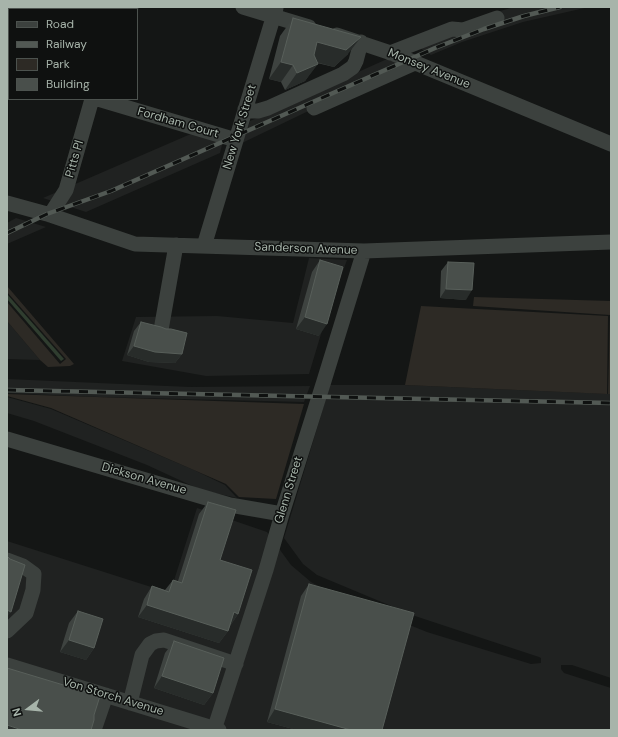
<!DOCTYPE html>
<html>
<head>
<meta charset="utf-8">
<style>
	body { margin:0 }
	#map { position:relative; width:618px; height:737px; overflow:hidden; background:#141615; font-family:"DM Sans",sans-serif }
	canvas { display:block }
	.frame { position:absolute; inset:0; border:8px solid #a7b4aa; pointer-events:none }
	.legend { position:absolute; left:8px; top:8px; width:130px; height:92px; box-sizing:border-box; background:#0f1110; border:1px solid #4c524e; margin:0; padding:5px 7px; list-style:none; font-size:12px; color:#a7b4aa }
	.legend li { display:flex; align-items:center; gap:8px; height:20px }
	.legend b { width:20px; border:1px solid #4c524e }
	.north { position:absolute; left:8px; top:689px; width:40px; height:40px; -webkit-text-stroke:3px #0f1110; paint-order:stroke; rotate:254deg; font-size:11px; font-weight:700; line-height:16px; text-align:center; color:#a7b4aa }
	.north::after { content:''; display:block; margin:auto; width:14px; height:18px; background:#a7b4aa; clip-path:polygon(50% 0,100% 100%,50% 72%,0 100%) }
</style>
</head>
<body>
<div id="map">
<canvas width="618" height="737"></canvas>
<div class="frame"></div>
<ul class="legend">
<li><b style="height:5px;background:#3c413e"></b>Road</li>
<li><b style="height:5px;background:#525954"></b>Railway</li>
<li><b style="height:11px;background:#2d2a25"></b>Park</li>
<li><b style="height:11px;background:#494f4b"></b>Building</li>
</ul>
<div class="north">N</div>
</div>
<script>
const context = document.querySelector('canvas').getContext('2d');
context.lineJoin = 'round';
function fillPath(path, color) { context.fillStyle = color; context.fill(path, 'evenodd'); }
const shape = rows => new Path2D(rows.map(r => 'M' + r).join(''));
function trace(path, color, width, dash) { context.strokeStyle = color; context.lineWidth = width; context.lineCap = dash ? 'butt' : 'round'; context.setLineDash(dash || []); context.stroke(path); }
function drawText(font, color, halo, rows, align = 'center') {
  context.font = font + ' "DM Sans",sans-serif'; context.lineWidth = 3; context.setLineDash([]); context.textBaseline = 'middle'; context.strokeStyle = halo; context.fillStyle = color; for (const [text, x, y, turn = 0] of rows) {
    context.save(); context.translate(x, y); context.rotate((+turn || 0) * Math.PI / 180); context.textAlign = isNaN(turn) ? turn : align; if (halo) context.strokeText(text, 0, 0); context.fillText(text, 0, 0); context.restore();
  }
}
fillPath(shape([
	[514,7,589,7,523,22,462,42,431,55,415,45,476,18],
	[387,59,406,64,242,143,250,121],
	[193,133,220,140,222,145,220,153,86,212,43,198],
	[16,218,46,227,7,244,7,223],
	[309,258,347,260,327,314,309,374,206,376,122,361,136,317,217,316,293,323],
	[7,321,40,360,7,359],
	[7,379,190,387,310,386,304,402,99,397,7,393],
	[330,385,405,385,611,394,611,678,572,665,561,665,561,669,564,673,611,688,611,730,7,730,7,541,170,593,197,508,267,532,291,565,311,582,335,595,427,632,531,664,541,663,541,658,539,657,415,616,317,575,303,564,284,538],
	[7,397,51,409,194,470,225,485,237,498,201,490,147,465,34,421,7,413]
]), '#202221');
fillPath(shape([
	[7,286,74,364,70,366,48,367,40,360,7,321,7,302,60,364,66,359,7,292],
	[474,297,611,301,611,394,608,394,610,315,473,306],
	[421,306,608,316,607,394,405,385],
	[7,394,304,404,276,499,239,497,226,484,51,408,7,396]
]), '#2d2a25');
fillPath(shape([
	[7,294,64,359,61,361,7,299]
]), '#2f3d2f');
trace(shape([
	[243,7,309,27],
	[337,35,394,54,611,144],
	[390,53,452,29,463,30,497,18],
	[7,72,9,73],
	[98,99,236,140],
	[314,108,415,63],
	[245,109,251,111,258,111,268,108,343,74,353,67,356,61,361,42],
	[7,203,47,214,135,244,364,251,611,242],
	[50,215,66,190,92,99],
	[204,246,276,8],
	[161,330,176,245],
	[7,439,230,505,282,514],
	[7,560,23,566,34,574,33,590,26,613,7,631],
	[7,665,219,730],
	[130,703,142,655,150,644,156,641,164,640,236,664],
	[94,730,106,695],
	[214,730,266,570,282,514,324,381,364,251]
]), '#3c413e', 15);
const rail = shape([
	[7,233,47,214,111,191,435,48,484,29,524,16,560,7],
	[7,390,611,403]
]);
trace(rail, '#525954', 4.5);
trace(rail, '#0f1110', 3, [9]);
fillPath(shape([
	[293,18,348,54,334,67,317,63,305,81,285,90,281,82,269,79,280,36],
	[320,260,319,336,296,329,312,272],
	[448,262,466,300,440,298,441,271],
	[141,322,182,354,175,363,149,362,127,355,134,331],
	[208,502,220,560,238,614,230,626,228,631,219,643,138,617,144,599,152,586,165,590,173,580,178,581,199,514],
	[309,584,382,730,297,730,267,722,301,596],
	[78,611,94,648,86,660,60,652,69,623],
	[174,641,213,693,204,705,154,688,165,653]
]), '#3e4340');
fillPath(shape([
	[116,7,140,7,137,11,137,9,122,9],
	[361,37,348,54,334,67,305,59,317,42],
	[281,62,293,65,281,82,269,79],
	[318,64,305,81,285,90,297,73],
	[446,289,472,290,466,300,440,298],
	[305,317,327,324,319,336,296,329],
	[134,346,182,354,175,363,149,362,127,355],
	[147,605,228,631,219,643,138,617],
	[7,610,11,612,7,617],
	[234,612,238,614,230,626],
	[69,640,94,648,86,660,60,652],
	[162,676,213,693,204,705,154,688],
	[275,709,351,730,297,730,267,722],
	[7,725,22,730,7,730]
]), '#282c2a');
const building = shape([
	[293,18,361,37,346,50,317,42,314,55,318,64,297,73,293,65,281,62,293,18],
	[320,260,343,267,327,324,305,317,320,260],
	[448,262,474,263,472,290,446,289,448,262],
	[141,322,161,327,166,329,171,329,187,333,182,354,155,352,134,346,141,322],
	[208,502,236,510,220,560,252,570,238,614,234,612,228,631,147,605,152,586,169,592,173,580,182,583,208,502],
	[7,556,10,559,25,565,11,612,7,610,7,556],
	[309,584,414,613,382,730,351,730,275,709,309,584],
	[78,611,103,619,94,648,69,640,78,611],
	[174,641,224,658,213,693,162,676,174,641],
	[7,668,100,696,94,715,94,720,91,730,22,730,7,725,7,668]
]);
fillPath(building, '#494f4b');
trace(building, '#585f5a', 1);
drawText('12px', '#a7b4aa', '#0f1110', [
	["Monsey Avenue",429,69,22],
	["Fordham Court",178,123,16],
	["New York Street",240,127,-73],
	["Pitts Pl",75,159,-74],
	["Sanderson Avenue",306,249,2],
	["Dickson Avenue",144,479,16],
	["Glenn Street",289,490,-73],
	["Von Storch Avenue",113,697,17]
]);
</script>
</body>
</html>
